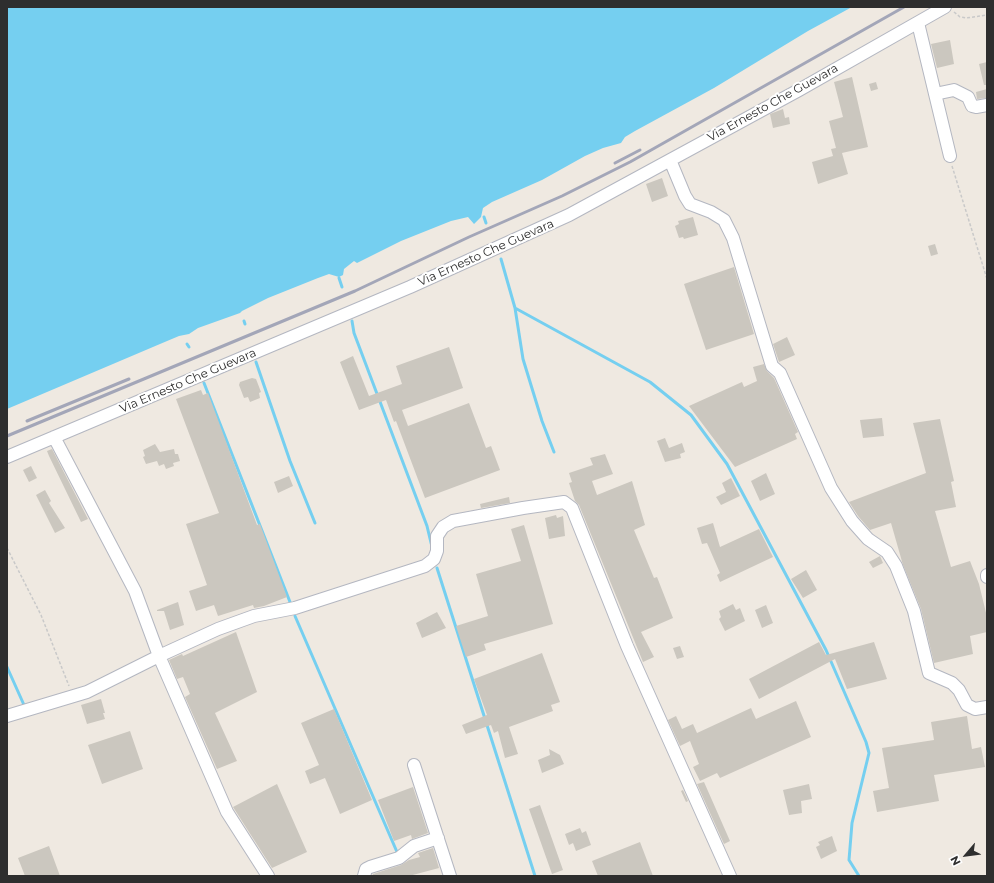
<!DOCTYPE html>
<html>
<head>
<meta charset="utf-8">
<style>
	body { margin:0 }
	#map { position:relative; width:994px; height:883px; overflow:hidden; background:#efe9e1; font-family:Montserrat,sans-serif }
	canvas { display:block }
	.frame { position:absolute; inset:0; border:8px solid #2e2e2e; pointer-events:none }
	.north { position:absolute; left:946px; top:835px; width:40px; height:40px; -webkit-text-stroke:3px #fff; paint-order:stroke; rotate:242deg; font-size:11px; font-weight:700; line-height:16px; text-align:center; color:#2e2e2e }
	.north::after { content:''; display:block; margin:auto; width:14px; height:18px; background:#2e2e2e; clip-path:polygon(50% 0,100% 100%,50% 72%,0 100%) }
</style>
</head>
<body>
<div id="map">
<canvas width="994" height="883"></canvas>
<div class="frame"></div>
<div class="north">N</div>
</div>
<script>
const context = document.querySelector('canvas').getContext('2d');
context.lineJoin = 'round';
function fillPath(path, color) { context.fillStyle = color; context.fill(path, 'evenodd'); }
const shape = rows => new Path2D(rows.map(r => 'M' + r).join(''));
function trace(path, color, width, dash) { context.strokeStyle = color; context.lineWidth = width; context.lineCap = dash ? 'butt' : 'round'; context.setLineDash(dash || []); context.stroke(path); }
function drawText(font, color, halo, rows, align = 'center') {
  context.font = font + ' Montserrat,sans-serif'; context.lineWidth = 4; context.setLineDash([]); context.textBaseline = 'middle'; context.strokeStyle = halo; context.fillStyle = color; for (const [text, x, y, turn = 0] of rows) {
    context.save(); context.translate(x, y); context.rotate((+turn || 0) * Math.PI / 180); context.textAlign = isNaN(turn) ? turn : align; if (halo) context.strokeText(text, 0, 0); context.fillText(text, 0, 0); context.restore();
  }
}
fillPath(shape([
	[7,7,852,7,808,31,714,88,635,131,625,137,621,143,603,148,585,156,542,180,492,202,483,208,481,217,474,224,468,217,451,221,401,241,357,263,354,261,344,269,343,275,339,277,329,274,318,278,268,298,242,311,240,313,198,328,189,334,179,336,160,344,7,409]
]), '#75cff0');
trace(shape([
	[484,217,486,223],
	[501,259,515,308,523,359,542,421,554,452],
	[339,278,342,287],
	[515,308,650,382,691,415,727,464,826,650,866,742,869,753,852,823,849,860,859,876],
	[244,321,245,324],
	[352,321,354,333,427,526,432,547],
	[187,344,189,347],
	[256,362,290,461,315,523],
	[204,383,290,602],
	[437,568,535,876],
	[295,616,397,852],
	[7,667,24,705]
]), '#75cff0', 3);
fillPath(shape([
	[950,40,954,64,937,68,931,44],
	[987,62,987,85,984,85,979,64],
	[852,77,868,147,842,153,848,174,818,184,812,162,833,156,831,149,836,148,829,121,843,117,834,82],
	[876,82,878,89,871,91,869,84],
	[987,89,987,98,977,99,976,92],
	[783,109,785,118,789,117,790,124,773,128,770,114],
	[662,178,668,196,652,202,646,184],
	[693,217,698,235,684,239,683,237,679,238,675,226,679,224,678,221],
	[935,244,938,254,931,256,928,246],
	[734,267,754,334,706,350,684,284],
	[787,337,795,355,779,362,773,344],
	[449,347,463,388,402,410,408,426,469,403,486,448,491,446,500,470,425,498,396,421,394,422,386,400,359,410,340,362,353,356,369,396,402,384,396,366],
	[764,364,767,371,774,378,798,432,795,434,797,439,735,467,689,406,742,382,744,387,757,381,753,367],
	[252,378,256,379,261,392,259,393,260,398,250,402,248,397,244,398,239,385,240,382],
	[201,390,203,395,208,393,257,525,260,524,287,597,264,606,254,608,253,605,218,616,214,605,196,611,189,591,207,585,186,524,219,513,176,399],
	[882,418,884,436,863,438,860,420],
	[940,419,954,481,951,482,956,507,935,511,951,567,970,561,979,584,987,617,987,632,970,636,973,654,934,663,921,609,903,565,891,523,870,530,858,516,849,502,926,473,913,423],
	[665,438,669,448,682,443,685,452,680,454,681,458,665,462,657,441],
	[155,444,160,452,174,449,175,454,178,454,180,461,173,463,174,466,166,469,164,464,159,466,157,461,146,464,143,457,145,456,143,450],
	[52,449,88,519,81,522,49,456,47,451],
	[605,454,613,474,592,481,597,495,632,481,645,525,634,530,654,578,657,577,673,618,641,632,654,657,643,662,579,505,575,501,569,483,572,482,569,473,593,465,590,458],
	[31,466,37,478,29,482,23,470],
	[766,473,775,494,760,501,751,481],
	[289,476,293,486,278,493,274,482],
	[731,478,740,496,721,505,716,497,726,492,722,483],
	[45,490,51,501,49,503,65,528,55,533,36,495],
	[509,497,510,503,481,508,480,504],
	[556,515,557,518,563,516,565,536,549,539,545,518],
	[713,523,720,547,759,529,773,557,720,582,717,575,720,573,707,543,702,544,697,528],
	[524,525,553,624,484,644,486,650,466,657,456,626,488,616,476,574,521,561,511,529],
	[880,556,883,563,873,568,869,562],
	[806,570,817,590,803,598,791,579],
	[178,602,184,625,170,630,164,611,157,611,157,610],
	[733,604,736,610,740,608,745,621,725,631,719,619,721,617,719,611],
	[766,605,773,623,762,628,755,610],
	[437,612,446,628,422,638,416,623],
	[236,632,257,692,215,713,237,761,217,769,185,697,190,694,183,677,177,679,169,660,182,654,183,656],
	[819,642,826,655,874,642,887,679,847,689,835,659,759,699,749,679],
	[680,646,684,657,677,659,673,648],
	[542,653,560,702,551,705,553,711,509,727,518,754,505,758,498,731,494,733,491,725,466,734,462,725,487,715,474,679],
	[101,699,105,713,103,713,105,719,87,724,81,705],
	[796,701,811,737,720,778,717,773,700,781,693,767,699,764,690,741,680,746,668,720,676,716,682,729,693,724,697,733,751,708,756,719],
	[334,709,372,800,340,814,325,778,310,784,305,771,319,765,301,723],
	[967,716,972,749,981,747,985,767,934,775,939,801,877,812,873,791,889,788,882,748,934,740,931,722],
	[130,731,143,769,102,784,88,745],
	[549,749,560,755,564,764,542,773,538,760,550,755],
	[704,782,730,841,724,844,697,784],
	[277,784,307,852,272,868,233,807],
	[809,784,812,799,801,801,802,813,789,815,783,790],
	[413,787,428,833,412,839,411,835,394,841,378,800],
	[683,790,688,801,686,802,681,791],
	[540,805,563,870,552,874,529,809],
	[580,828,582,833,586,831,591,845,576,851,573,843,569,845,565,834],
	[832,836,837,851,821,859,816,847,820,845,818,842],
	[640,842,653,876,598,876,592,861],
	[49,846,60,876,25,876,18,858],
	[433,848,439,868,409,876,372,876,373,874,401,865,409,860,420,857,418,853]
]), '#cbc7bf');
const minor = shape([
	[918,23,950,156],
	[935,94,954,90,968,97,972,106,976,107,987,105],
	[670,160,685,196,690,204,711,212,724,220,733,238,772,366,780,373,831,488,852,521,868,539,887,552,896,566,914,611,929,673,952,683,959,690,967,705,975,709,987,707],
	[54,437,135,591,159,656,227,812,268,876],
	[7,457,410,287,569,215,799,90,945,7],
	[987,575,987,577],
	[7,716,87,692,159,656,218,629,254,616,295,608,425,566,434,559,437,551,437,536,443,527,453,521,523,508,564,502,572,508,627,646,730,876],
	[414,765,450,876],
	[364,876,366,869,370,867,399,858,414,846,438,838]
]);
trace(minor, '#b4b7c1', 14);
trace(shape([
	[954,12,960,17,966,18,987,15],
	[952,166,987,279],
	[7,548,41,615,69,686]
]), '#c9c9c9', 1.5, [3, 2]);
trace(minor, '#fff', 12);
trace(shape([
	[615,163,640,150],
	[27,421,129,379],
	[7,436,355,291,469,237,562,196,630,162,904,7]
]), '#a3a6b8', 3);
drawText('12px', '#2e2e2e', '#fff', [
	["Via Ernesto Che Guevara",773,103,-29],
	["Via Ernesto Che Guevara",486,253,-24],
	["Via Ernesto Che Guevara",188,381,-23]
]);
</script>
</body>
</html>
